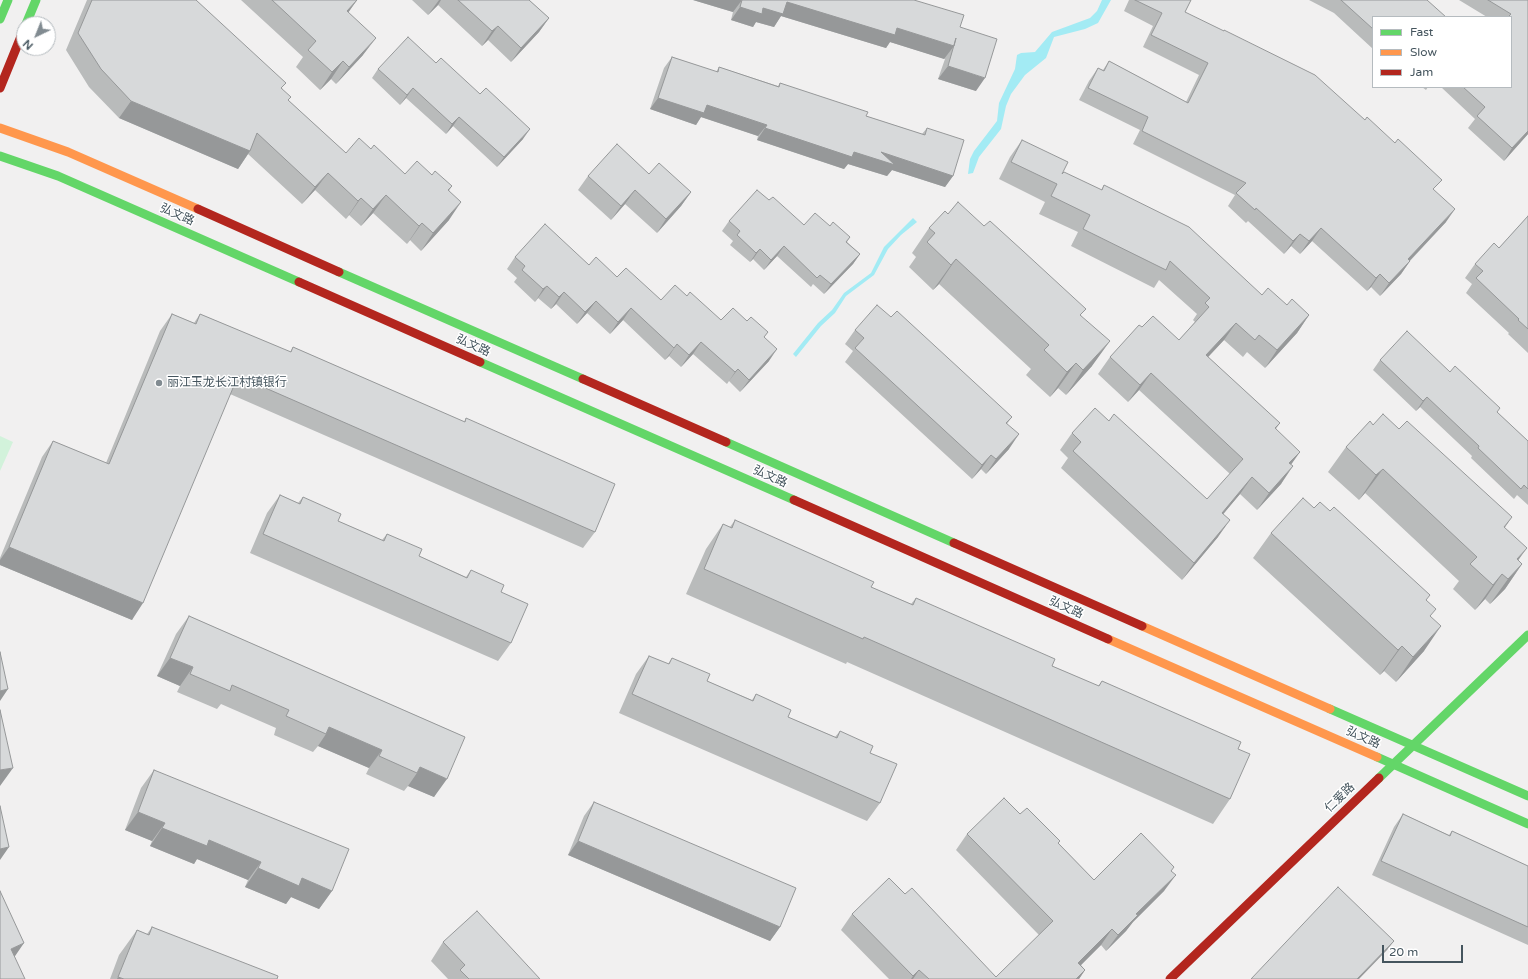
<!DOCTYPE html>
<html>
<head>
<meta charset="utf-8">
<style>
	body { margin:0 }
	#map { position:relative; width:1528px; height:979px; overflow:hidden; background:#f1f0f0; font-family:"Varela Round",sans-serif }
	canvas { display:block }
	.legend { position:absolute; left:1372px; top:16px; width:140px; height:72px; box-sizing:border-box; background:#fff; border:1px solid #b5bbbf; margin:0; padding:5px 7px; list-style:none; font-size:12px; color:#45555e }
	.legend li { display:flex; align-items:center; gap:8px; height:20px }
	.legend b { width:20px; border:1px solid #b5bbbf }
	.north { position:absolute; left:16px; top:16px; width:40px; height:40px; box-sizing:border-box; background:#fff; border:1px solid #b5bbbf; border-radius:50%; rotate:223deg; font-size:11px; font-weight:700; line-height:16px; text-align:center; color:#45555e }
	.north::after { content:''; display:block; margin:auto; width:14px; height:18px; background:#818b91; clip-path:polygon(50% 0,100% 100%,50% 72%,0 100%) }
	.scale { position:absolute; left:1382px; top:945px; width:81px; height:18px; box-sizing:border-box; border:2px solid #45555e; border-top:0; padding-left:5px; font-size:12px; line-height:14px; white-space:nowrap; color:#45555e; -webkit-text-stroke:3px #fff; paint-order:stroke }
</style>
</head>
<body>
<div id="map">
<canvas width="1528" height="979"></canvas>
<ul class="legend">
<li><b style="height:5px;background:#63d668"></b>Fast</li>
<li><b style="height:5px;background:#ff974d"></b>Slow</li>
<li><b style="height:5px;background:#b3261e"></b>Jam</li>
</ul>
<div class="north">N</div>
<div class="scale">20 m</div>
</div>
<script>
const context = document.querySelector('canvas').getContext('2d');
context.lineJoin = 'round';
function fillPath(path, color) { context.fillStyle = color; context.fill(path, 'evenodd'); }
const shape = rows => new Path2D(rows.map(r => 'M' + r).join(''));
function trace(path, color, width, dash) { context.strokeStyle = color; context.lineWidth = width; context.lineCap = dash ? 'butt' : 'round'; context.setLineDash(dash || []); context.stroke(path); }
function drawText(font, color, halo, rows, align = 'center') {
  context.font = font + ' "Varela Round","Noto Sans SC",sans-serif'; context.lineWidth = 3; context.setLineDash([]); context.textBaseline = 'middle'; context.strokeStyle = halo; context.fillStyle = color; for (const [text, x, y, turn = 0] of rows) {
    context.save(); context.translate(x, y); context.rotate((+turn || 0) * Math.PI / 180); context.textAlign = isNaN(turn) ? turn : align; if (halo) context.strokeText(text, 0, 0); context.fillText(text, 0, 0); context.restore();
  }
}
fillPath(shape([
	[0,436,13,442,0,471]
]), '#d2f2db');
fillPath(shape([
	[1102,0,1111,0,1098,23,1085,29,1054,37,1046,58,1025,75,1011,94,1006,106,1001,129,979,157,973,173,968,174,970,159,974,151,997,121,999,103,1015,69,1017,55,1021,53,1035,52,1052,32,1090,18,1097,11],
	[913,218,917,222,901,235,888,249,874,275,846,296,835,313,821,326,796,357,793,354,818,323,832,310,844,293,871,273,884,247]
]), '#a3ebf4');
trace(shape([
	[0,19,8,0],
	[26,24,36,0],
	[0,156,58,176,299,282],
	[339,272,583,379],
	[480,362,794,500],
	[726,442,954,543],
	[1330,709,1528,796],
	[1377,757,1528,824],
	[1379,778,1528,635]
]), '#63d668', 9);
trace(shape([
	[0,128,68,152,198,209],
	[1142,626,1330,709],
	[1108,639,1377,757]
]), '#ff974d', 9);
trace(shape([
	[0,88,24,29],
	[198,209,339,272],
	[299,282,480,362],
	[583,379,726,442],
	[794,500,1108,639],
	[954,543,1142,626],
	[1170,979,1379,778]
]), '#b3261e', 9);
fillPath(shape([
	[87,0,196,0,282,88,288,100,346,153,371,149,405,174,432,175,452,186,449,191,449,220,421,251,410,240,407,244,373,213,361,226,349,215,346,219,315,190,302,204,248,154,238,169,119,118,89,87,66,50],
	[241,0,357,0,348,13,363,55,336,84,331,79,320,90,296,67,303,57],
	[412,0,529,0,549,18,539,32,511,62,488,40,482,46,438,5,428,15],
	[693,0,914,0,960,27,976,91,938,79,945,59,890,42,886,48,781,16,774,27,756,22,753,27,731,20,733,12],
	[1129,0,1191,0,1185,12,1434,190,1446,222,1410,261,1401,274,1380,296,1371,287,1367,291,1312,241,1300,254,1291,246,1284,254,1248,221,1246,223,1228,206,1235,195,1133,144,1140,130,1079,100,1089,81,1098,68,1103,70,1109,61,1186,102,1199,75,1143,47,1153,26,1124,11],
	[1309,0,1427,0,1373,17,1373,49,1334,13],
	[1459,0,1528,0,1528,134,1504,161,1468,128,1475,119,1441,87,1511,87,1511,17,1487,17],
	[672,57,716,72,719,67,778,86,780,83,866,116,922,134,927,128,953,176,945,187,892,170,887,176,848,164,844,169,757,140,758,136,701,117,696,125,650,109,664,68],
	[436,63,480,94,523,139,497,167,453,126,446,134,406,98,400,105,372,78,378,69],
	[1422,87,1428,87,1426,90],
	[1022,140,1063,172,1101,190,1104,185,1262,295,1287,305,1309,315,1297,333,1265,368,1247,352,1243,357,1224,340,1208,357,1280,423,1276,429,1291,464,1281,484,1257,510,1240,494,1223,514,1218,537,1182,580,1061,468,1068,458,1060,450,1072,433,1109,421,1207,499,1230,474,1139,390,1128,402,1098,374,1110,357,1142,327,1179,340,1195,322,1193,320,1197,314,1159,280,1154,288,1071,246,1078,232,1039,214,1045,202,999,179,1010,157],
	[649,174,691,192,681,206,657,233,625,204,611,220,578,190,588,176],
	[769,200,804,225,830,226,850,237,847,242,860,254,853,264,824,294,813,284,811,287,777,256,764,270,753,259,750,262,730,245,733,241,722,231,729,221],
	[948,214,1081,315,1092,366,1066,395,1058,388,1050,397,1026,375,1031,369,939,284,933,290,909,267,916,257,912,253,929,228],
	[1528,216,1528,353,1508,334,1509,333,1466,293,1472,284,1465,278,1475,264,1499,248],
	[515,257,589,265,617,277,661,300,687,296,721,320,747,321,768,332,764,337,769,361,740,392,729,381,727,384,693,354,681,367,669,356,665,360,623,320,610,334,587,313,577,324,556,304,551,309,538,298,535,302,514,282,517,278,507,269],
	[172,314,194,323,200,314,290,352,293,347,464,422,466,418,595,532,583,548,230,394,132,620,0,565,0,558,42,457,53,441,106,463,160,331],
	[891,317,1012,417,1007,424,1009,449,986,474,981,469,972,479,845,362,853,351,845,344,855,330],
	[1380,360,1450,372,1497,412,1528,441,1528,505,1517,495,1514,499,1471,458,1472,456,1420,407,1416,411,1373,370],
	[1373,425,1505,528,1518,560,1522,564,1505,589,1490,604,1485,599,1475,610,1453,589,1459,581,1365,493,1359,500,1328,472,1346,447],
	[280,495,298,503,303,497,338,521,382,540,387,534,419,556,466,577,471,570,501,592,511,643,498,661,250,553,267,513],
	[1314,508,1426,600,1431,617,1424,651,1396,682,1384,671,1380,675,1253,558,1271,533],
	[735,520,871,587,911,604,916,598,1052,666,1098,686,1102,681,1238,749,1230,799,1213,824,847,662,846,664,686,594,706,549,723,524,730,527],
	[189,616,465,737,434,797,408,786,404,791,366,774,369,768,318,746,313,752,274,735,276,728,221,704,217,709,177,692,180,686,157,676,176,634],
	[649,656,668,664,672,658,707,681,752,700,756,694,788,717,835,737,840,731,870,753,880,803,867,821,619,713,636,674],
	[154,770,332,891,319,909,291,897,286,904,245,887,248,880,197,859,194,864,150,846,152,841,125,830,141,788],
	[594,802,780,927,770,941,568,855,584,816],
	[1020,814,1058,843,1094,880,1172,872,1164,891,1133,922,1126,931,1106,951,1101,945,1081,965,1085,970,1079,979,889,979,841,930,852,914,905,894,996,977,1039,935,956,850,967,834],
	[1403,814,1449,835,1452,831,1528,866,1528,945,1372,875,1394,827],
	[152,927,277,979,110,979,119,955,137,930,147,934],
	[443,942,540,979,448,979,431,961]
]), '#b9bbbb');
fillPath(shape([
	[357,0,345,17,347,11],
	[439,0,441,0,438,5,428,15],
	[693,0,742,0,733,12],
	[787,2,897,28,954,46,944,59,890,42,886,48,781,16,774,27,756,22,753,27,731,20,740,7,763,8],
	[549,18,539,32,511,62,521,48],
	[498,26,488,40,482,46,492,31],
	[376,38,363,55,336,84,349,67],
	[343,61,331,79,320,90,332,72],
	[948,66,985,78,976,91,938,79],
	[413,88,406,98,400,105,407,95],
	[658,98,707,105,767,125,758,136,701,117,696,125,650,109],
	[131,101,250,151,238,169,119,118],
	[459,117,453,126,446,134,452,124],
	[765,128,854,152,881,152,953,176,945,187,892,170,887,176,848,164,844,169,757,140],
	[530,129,523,139,497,167,504,157],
	[1528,131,1528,134,1504,161,1512,148],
	[328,173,315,190,302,204,315,187],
	[635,190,625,204,611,220,621,206],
	[691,192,681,206,657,233,666,219],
	[386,195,373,213,361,226,373,209],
	[361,198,349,215,346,219,358,201],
	[461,202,449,220,421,251,433,233],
	[1455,209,1446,222,1399,272,1408,259],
	[422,223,410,240,407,244,419,226],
	[1321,228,1312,241,1300,254,1309,241],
	[1300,234,1291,246,1284,254,1293,241],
	[784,246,777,256,764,270,771,260],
	[760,249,753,259,750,262,756,253],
	[860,254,853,264,824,294,831,284],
	[956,259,939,284,933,290,951,265],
	[1410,261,1401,274,1380,296,1389,283],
	[1380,274,1371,287,1367,291,1376,278],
	[547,286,535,302,543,289],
	[564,292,556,304,551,309,559,297],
	[596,301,587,313,577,324,585,312],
	[631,308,623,320,610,334,618,322],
	[1309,315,1297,333,1265,368,1277,350],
	[1236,323,1224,340,1194,372,1206,355],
	[1110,341,1092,366,1066,395,1083,370],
	[701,342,693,354,681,367,689,355],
	[677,344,669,356,665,360],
	[777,349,769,361,740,392,749,380],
	[1076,363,1058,388,1050,397,1067,372],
	[738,369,729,381,727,384,735,372],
	[1151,373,1139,390,1128,402,1140,385],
	[1427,397,1420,407,1416,411,1423,401],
	[1019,434,1009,449,986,474,996,459],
	[1300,452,1288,469,1289,463],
	[991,455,981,469,972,479,982,465],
	[1293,466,1281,484,1257,510,1269,493],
	[1383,469,1365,493,1359,500,1376,475],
	[1252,477,1240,494,1210,530,1222,513],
	[1512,517,1495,542,1504,527],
	[1230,520,1218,537,1182,580,1194,563],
	[9,547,143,603,132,620,0,565,0,560],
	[1527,548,1509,573,1517,559],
	[1522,564,1505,589,1490,604,1508,579],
	[1502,574,1485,599,1475,610,1493,585],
	[1441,626,1424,651,1396,682,1413,657],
	[1402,646,1384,671,1380,675,1398,650],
	[170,658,193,667,180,686,157,676],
	[8,689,0,701,0,691],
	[329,727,382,750,369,768,318,746,326,734],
	[420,767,447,779,434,797,408,786,417,773],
	[13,768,0,786,0,770],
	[138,812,165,823,152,841,125,830],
	[162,828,209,840,261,862,248,880,197,859,194,864,150,846],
	[578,841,780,927,770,941,568,855],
	[9,847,0,860,0,849],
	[258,868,302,878,332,891,319,909,291,897,286,904,245,887],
	[1176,875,1164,891,1133,922,1126,931,1106,951,1118,935,1136,914],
	[1112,929,1101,945,1067,979,1078,963],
	[1394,941,1387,950,1359,979,1357,979],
	[24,943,11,962,11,949],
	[919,970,913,979,911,979,913,976],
	[1085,970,1079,979,1076,979],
	[118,977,124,979,117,979]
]), '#969899');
const building = shape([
	[92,0,196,0,286,83,281,88,291,97,288,100,346,153,359,138,371,149,374,145,405,174,417,161,432,175,435,171,452,186,448,190,461,202,433,233,422,223,419,226,386,195,373,209,361,198,358,201,328,173,315,187,257,133,250,151,131,101,101,69,78,33,92,0],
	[272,0,357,0,347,11,376,38,349,67,343,61,332,72,308,50,316,41,272,0],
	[458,0,529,0,549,18,521,48,498,26,492,31,458,0],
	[742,0,914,0,964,15,960,27,997,39,985,78,948,66,956,38,954,46,897,28,895,35,787,2,783,14,763,8,762,14,740,7,742,0],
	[1135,0,1191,0,1185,12,1224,31,1224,30,1315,75,1365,120,1367,117,1395,143,1398,139,1442,180,1433,189,1455,209,1408,259,1410,261,1389,283,1380,274,1376,278,1321,228,1309,241,1300,234,1293,241,1256,208,1255,210,1236,193,1246,183,1142,131,1148,117,1088,88,1098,68,1104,71,1109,61,1188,103,1208,63,1151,35,1162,13,1135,0],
	[1341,0,1427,0,1446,17,1373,17,1373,29,1341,0],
	[1488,0,1528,0,1528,131,1512,148,1477,116,1485,107,1463,87,1511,87,1511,17,1508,17,1511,14,1488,0],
	[408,37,436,63,441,58,480,94,486,88,530,129,504,157,459,117,452,124,413,88,407,95,378,69,408,37],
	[672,57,718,72,719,67,779,87,780,83,868,112,866,116,925,135,927,128,964,140,953,176,881,152,895,165,854,152,852,157,765,128,767,125,707,105,704,113,658,98,672,57],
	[1022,140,1068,162,1062,174,1064,172,1102,190,1104,185,1189,227,1262,295,1268,288,1287,305,1292,299,1309,315,1277,350,1259,335,1255,340,1236,323,1206,355,1280,423,1275,428,1300,452,1289,463,1293,466,1269,493,1252,477,1222,513,1230,520,1194,563,1073,451,1081,442,1072,433,1095,408,1109,421,1114,414,1207,499,1243,459,1151,373,1140,385,1110,357,1139,325,1142,327,1153,316,1179,340,1209,307,1205,303,1210,298,1170,261,1166,270,1083,229,1090,215,1051,196,1057,184,1011,162,1022,140],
	[617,144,649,174,659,163,691,192,666,219,635,190,621,206,588,176,617,144],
	[757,190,769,200,773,197,804,225,815,213,830,226,833,222,850,237,846,242,860,254,831,284,820,275,817,278,784,246,771,260,760,249,756,253,737,235,740,231,729,221,757,190],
	[958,202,984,226,990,221,1023,251,1086,309,1080,315,1110,341,1083,370,1076,363,1067,372,1044,350,1049,345,956,259,951,265,927,242,935,233,929,228,945,211,948,214,958,202],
	[1528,216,1528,329,1518,320,1519,319,1476,278,1483,271,1475,264,1494,243,1499,248,1528,216],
	[545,224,589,265,596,257,617,277,626,268,661,300,675,285,687,296,690,292,721,320,733,308,747,321,751,317,768,332,764,337,777,349,749,380,738,369,735,372,701,342,689,355,677,344,674,348,631,308,618,322,596,301,585,312,564,292,559,297,547,286,543,289,522,270,525,266,515,257,545,224],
	[877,305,891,317,897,311,1012,417,1006,423,1019,434,996,459,991,455,982,465,855,348,864,338,855,330,877,305],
	[172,314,196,324,200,314,291,352,293,347,465,422,466,418,615,484,595,532,238,376,143,603,9,547,53,441,109,464,172,314],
	[1407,331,1450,372,1455,366,1500,408,1497,412,1528,441,1528,489,1524,485,1521,489,1478,448,1479,446,1427,397,1423,401,1380,360,1407,331],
	[1383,414,1399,429,1407,421,1512,517,1504,527,1527,548,1517,559,1522,564,1508,579,1502,574,1493,585,1470,564,1477,557,1383,469,1376,475,1346,447,1370,421,1373,425,1383,414],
	[280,495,300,504,303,497,341,514,338,521,384,541,387,534,422,549,419,556,467,578,471,570,504,585,501,592,528,604,511,643,263,534,280,495],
	[1303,498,1314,508,1320,502,1330,511,1334,507,1430,595,1426,600,1436,609,1430,616,1441,626,1413,657,1402,646,1398,650,1271,533,1303,498],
	[735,520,874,582,871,587,913,605,916,598,1055,659,1052,666,1099,686,1102,681,1241,742,1238,749,1250,754,1230,799,864,637,863,639,704,569,723,524,732,528,735,520],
	[189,616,465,737,447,779,420,767,417,773,379,756,382,750,329,727,326,734,286,716,289,710,232,685,230,691,190,674,193,667,170,658,189,616],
	[0,652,8,689,0,691,0,652],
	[649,656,669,664,672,658,710,674,707,681,753,701,756,694,791,710,788,717,837,738,840,731,873,746,870,753,897,764,880,803,632,694,649,656],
	[0,710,13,768,0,770,0,710],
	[154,770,349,849,332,891,302,878,299,886,258,868,261,862,209,840,207,846,162,828,165,823,138,812,154,770],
	[1004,798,1020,814,1027,808,1060,841,1058,843,1094,880,1141,833,1174,867,1171,871,1176,875,1136,914,1138,915,1118,935,1112,929,1078,963,1085,970,1076,979,929,979,919,970,913,976,852,914,889,878,905,894,912,888,996,977,1053,921,967,834,1004,798],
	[594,802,796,888,780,927,578,841,594,802],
	[0,806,9,847,0,849,0,806],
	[1403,814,1450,836,1452,831,1528,866,1528,927,1381,861,1403,814],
	[1338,887,1394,941,1357,979,1251,979,1338,887],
	[0,891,24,943,11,949,25,979,0,979,0,891],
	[477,911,540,979,469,979,460,970,465,965,443,942,477,911],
	[152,927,278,976,277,979,124,979,118,977,137,930,149,935,152,927]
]);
fillPath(building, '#d7d9da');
trace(building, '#969899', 1);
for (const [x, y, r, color] of [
	[159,383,4,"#818b91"]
]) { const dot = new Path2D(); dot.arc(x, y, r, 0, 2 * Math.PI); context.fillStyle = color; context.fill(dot); trace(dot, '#fff', 1.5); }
drawText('12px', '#45555e', '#fff', [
	["弘文路",177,215,24],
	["弘文路",473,346,24],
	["弘文路",770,477,24],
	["弘文路",1066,608,24],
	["弘文路",1363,738,24],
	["仁爱路",1340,798,-44]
]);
drawText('12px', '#45555e', '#fff', [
	["丽江玉龙长江村镇银行",167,383]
], 'left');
</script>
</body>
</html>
